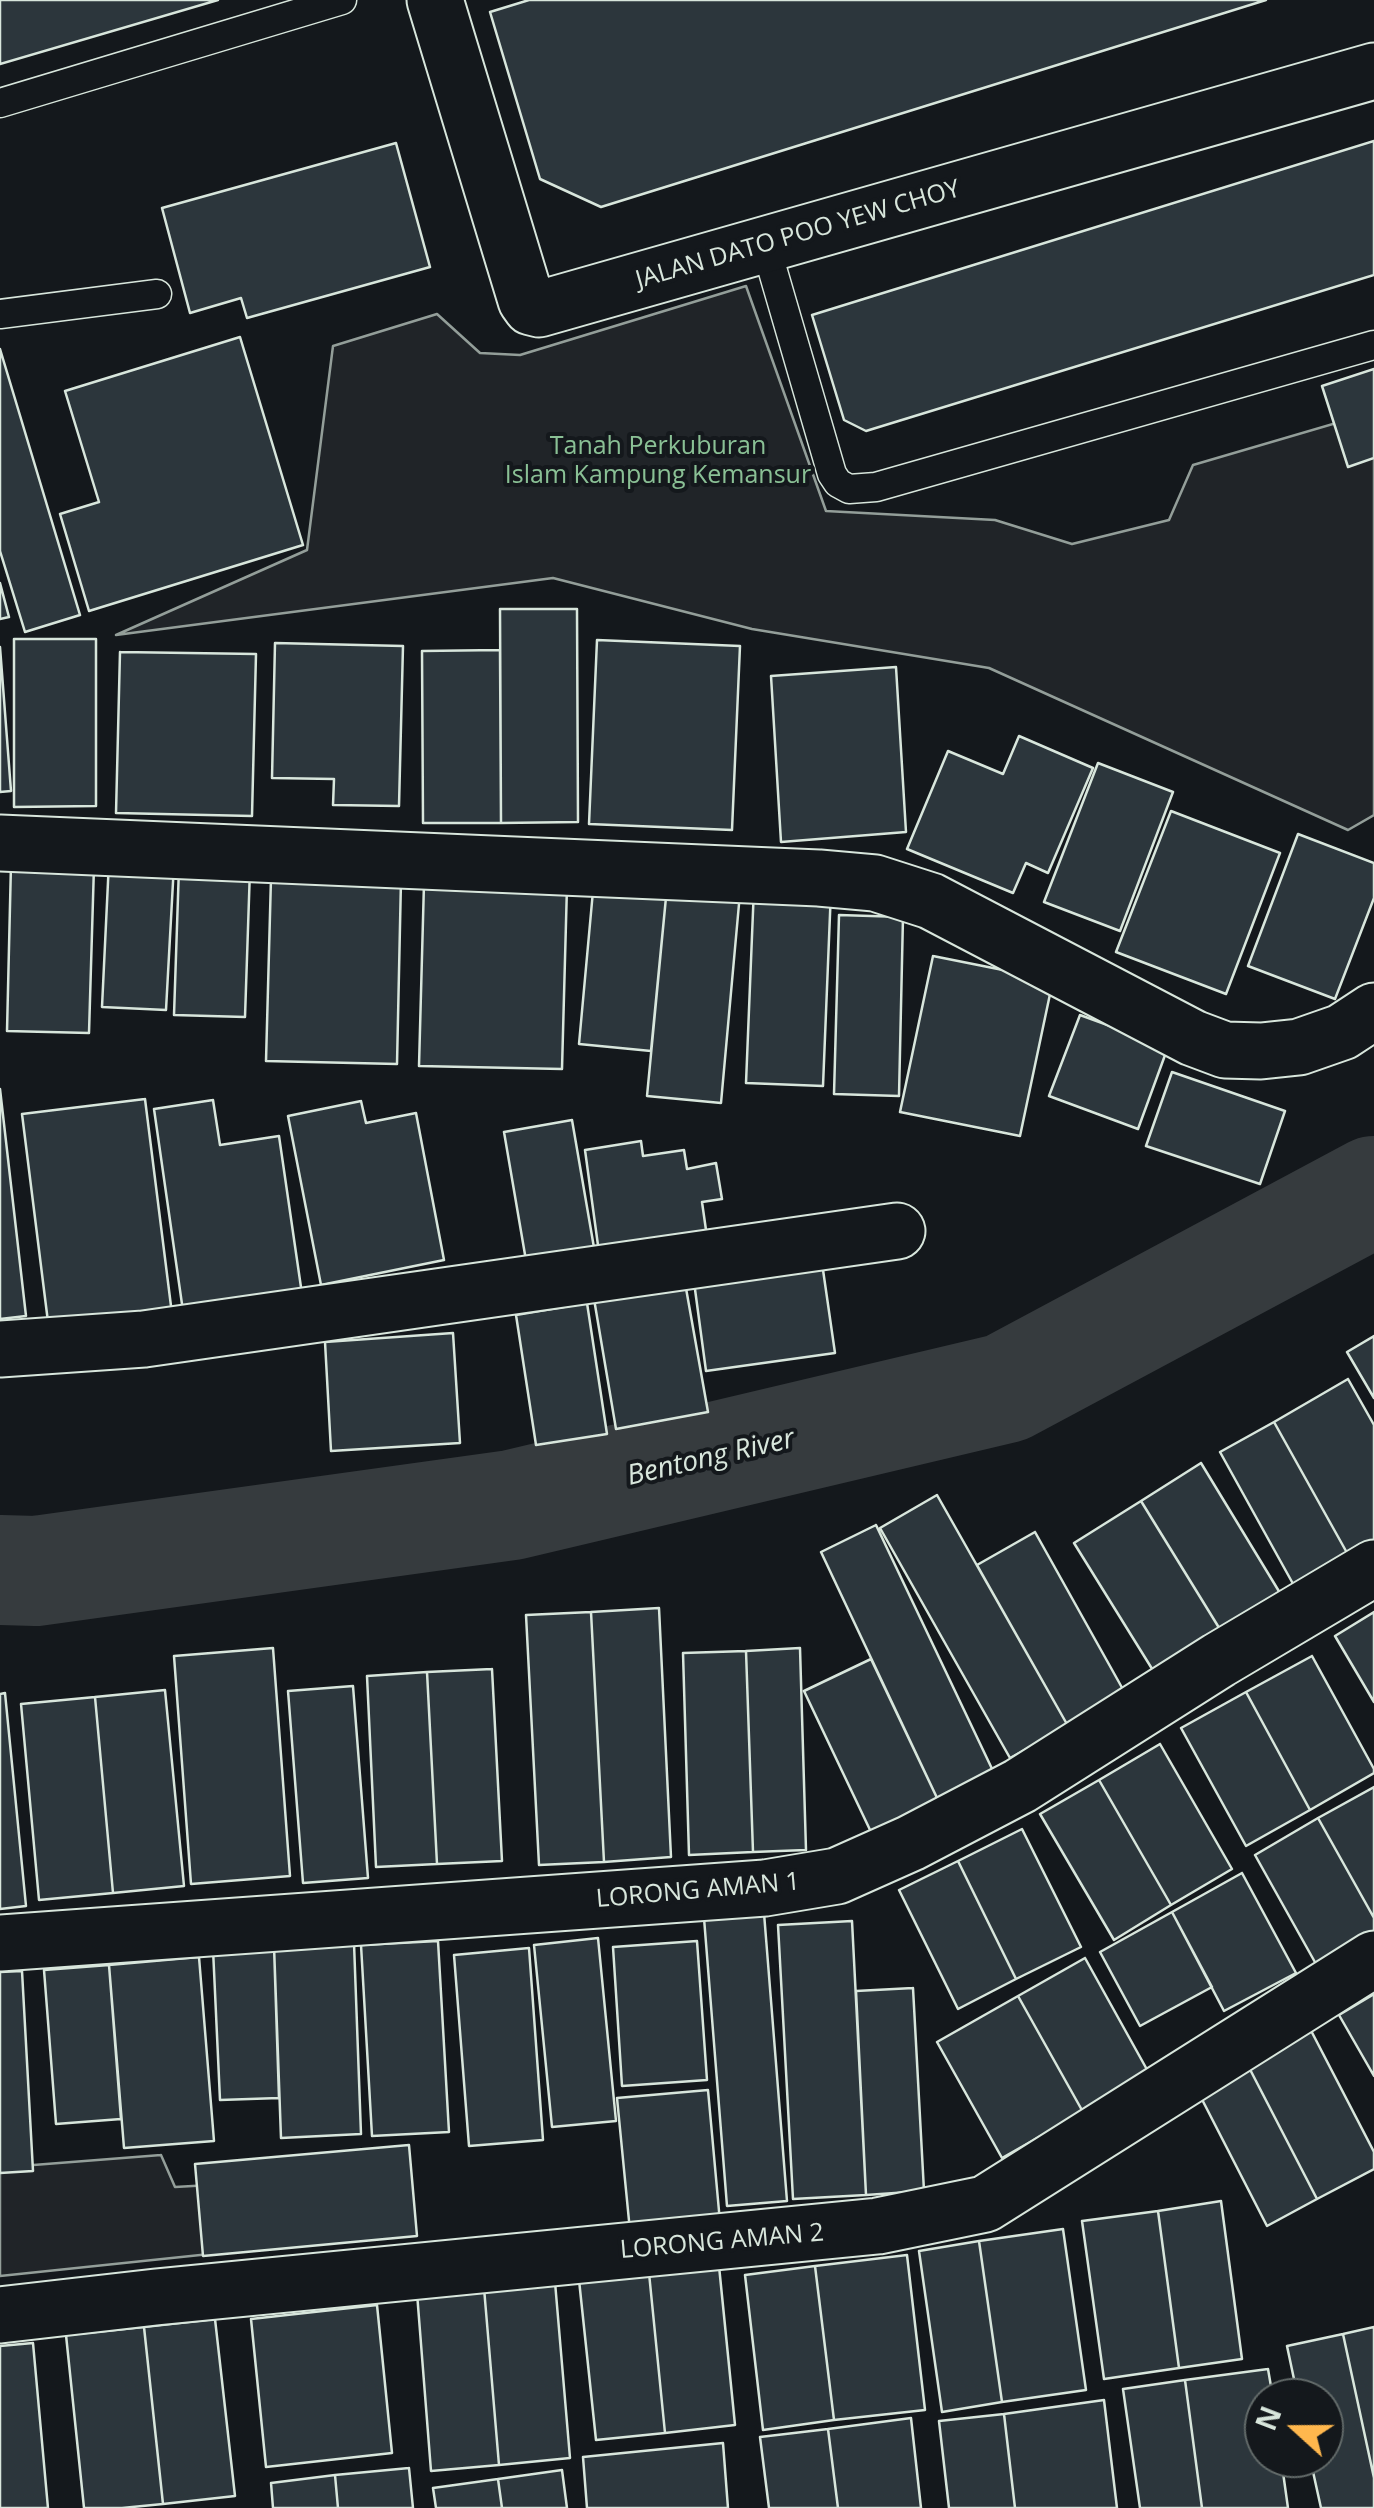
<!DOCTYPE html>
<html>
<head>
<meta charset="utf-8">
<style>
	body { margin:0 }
	#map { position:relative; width:1374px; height:2508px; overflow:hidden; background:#14181c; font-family:"Open Sans",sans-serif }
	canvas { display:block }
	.north { position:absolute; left:1244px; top:2378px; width:100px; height:100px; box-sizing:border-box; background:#14181c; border:2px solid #626a69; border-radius:50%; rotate:291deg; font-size:28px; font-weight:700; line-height:40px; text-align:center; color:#d8e6dc }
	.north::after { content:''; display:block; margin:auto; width:35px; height:45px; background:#ffb74d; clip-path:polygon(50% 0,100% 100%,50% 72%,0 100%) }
</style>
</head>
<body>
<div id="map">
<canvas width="1374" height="2508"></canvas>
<div class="north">N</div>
</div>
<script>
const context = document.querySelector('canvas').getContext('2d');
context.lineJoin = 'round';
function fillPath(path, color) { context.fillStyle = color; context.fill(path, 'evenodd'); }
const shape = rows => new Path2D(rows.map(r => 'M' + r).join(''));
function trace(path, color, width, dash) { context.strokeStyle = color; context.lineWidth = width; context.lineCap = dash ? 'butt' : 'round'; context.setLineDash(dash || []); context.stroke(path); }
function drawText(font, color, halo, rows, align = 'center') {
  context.font = font + ' "Open Sans",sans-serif'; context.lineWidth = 8; context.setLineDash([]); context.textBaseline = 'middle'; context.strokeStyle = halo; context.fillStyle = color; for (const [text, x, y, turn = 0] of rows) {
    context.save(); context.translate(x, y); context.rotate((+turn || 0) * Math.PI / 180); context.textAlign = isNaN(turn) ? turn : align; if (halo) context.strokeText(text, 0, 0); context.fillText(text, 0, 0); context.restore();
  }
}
const green = shape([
	[746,286,826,511,995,520,1072,544,1169,520,1193,465,1374,412,1374,815,1348,830,989,668,752,629,553,578,116,635,307,550,333,346,437,314,480,353,520,355,746,286],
	[161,2155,175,2187,386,2175,391,2235,0,2276,0,2170,8,2167,161,2155]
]);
fillPath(green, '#202428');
trace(green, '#939e99', 2.5);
trace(shape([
	[0,1570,36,1571,512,1505,1006,1388,1374,1191]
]), '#363b3e', 110);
const building = shape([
	[0,0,218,0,0,64,0,0],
	[529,0,1266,0,601,207,540,179,490,12,529,0],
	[1374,141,1374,275,866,431,844,420,812,315,1374,141],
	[396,143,430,267,247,318,241,298,190,313,162,208,396,143],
	[240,337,303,545,89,611,60,514,99,502,65,391,240,337],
	[0,349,80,615,25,632,0,551,0,349],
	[1374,369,1374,458,1348,467,1322,386,1374,369],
	[0,583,9,617,0,619,0,583],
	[500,609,577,609,578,822,501,823,500,609],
	[14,639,96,639,96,806,14,807,14,639],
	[597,640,740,646,732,830,589,824,597,640],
	[275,643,403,646,399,806,333,805,334,779,272,778,275,643],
	[0,647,11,791,0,792,0,647],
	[500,650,501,823,423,823,422,651,500,650],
	[120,652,256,654,252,816,116,813,120,652],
	[896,667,906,832,781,842,771,676,896,667],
	[1019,736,1093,768,1048,873,1026,863,1013,893,907,849,948,751,1003,774,1019,736],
	[1098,763,1173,792,1120,931,1044,902,1098,763],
	[1171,811,1280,853,1226,994,1116,952,1171,811],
	[1298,834,1374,863,1374,898,1335,999,1248,966,1298,834],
	[109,861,174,864,166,1010,102,1007,109,861],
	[11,864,94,866,89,1033,7,1031,11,864],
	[179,867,250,869,245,1017,174,1015,179,867],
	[271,878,401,880,397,1064,266,1061,271,878],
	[594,880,667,887,651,1051,579,1044,594,880],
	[424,883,567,886,562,1069,419,1066,424,883],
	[667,887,740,893,721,1103,647,1096,667,887],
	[754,887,831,890,823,1086,746,1083,754,887],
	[839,915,903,917,899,1096,834,1094,839,915],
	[933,956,1053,980,1020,1136,900,1112,933,956],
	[1080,1015,1168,1047,1138,1129,1049,1096,1080,1015],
	[1172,1072,1285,1111,1260,1184,1146,1146,1172,1072],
	[0,1089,26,1316,0,1319,0,1089],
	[145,1099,172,1314,49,1330,22,1114,145,1099],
	[213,1100,220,1145,279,1136,303,1301,184,1318,154,1109,213,1100],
	[361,1101,366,1123,416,1113,444,1260,321,1285,288,1116,361,1101],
	[572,1120,597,1265,529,1278,504,1132,572,1120],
	[641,1141,643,1156,684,1150,687,1169,716,1163,722,1199,702,1202,708,1244,600,1260,585,1150,641,1141],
	[820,1249,835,1353,706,1371,692,1267,820,1249],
	[684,1277,708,1412,616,1429,593,1293,684,1277],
	[587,1303,607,1434,536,1445,516,1315,587,1303],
	[453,1333,460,1443,331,1451,325,1342,453,1333],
	[1374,1336,1374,1398,1347,1352,1374,1336],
	[1348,1379,1374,1425,1374,1546,1351,1560,1274,1422,1348,1379],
	[1274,1422,1351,1560,1297,1591,1220,1452,1274,1422],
	[1201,1463,1280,1593,1221,1631,1141,1501,1201,1463],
	[937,1495,1068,1726,1010,1758,880,1528,937,1495],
	[1141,1501,1221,1631,1154,1672,1074,1543,1141,1501],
	[876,1525,994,1773,938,1800,821,1552,876,1525],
	[1035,1532,1125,1693,1068,1726,977,1565,1035,1532],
	[659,1608,671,1857,604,1862,591,1612,659,1608],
	[591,1612,604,1862,539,1865,526,1615,591,1612],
	[1374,1612,1374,1702,1335,1636,1374,1612],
	[273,1648,290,1876,191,1884,174,1656,273,1648],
	[800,1648,806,1850,753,1852,746,1651,800,1648],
	[746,1651,753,1852,689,1855,683,1653,746,1651],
	[1312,1656,1374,1769,1374,1773,1310,1810,1246,1692,1312,1656],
	[871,1659,938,1800,871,1832,804,1691,871,1659],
	[492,1669,502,1861,437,1864,427,1672,492,1669],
	[427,1672,437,1864,376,1867,367,1676,427,1672],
	[353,1686,368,1878,303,1883,288,1691,353,1686],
	[165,1690,184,1886,113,1893,95,1697,165,1690],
	[1246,1692,1310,1810,1246,1846,1181,1728,1246,1692],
	[5,1693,26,1906,0,1909,0,1694,5,1693],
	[95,1697,113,1893,39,1900,21,1704,95,1697],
	[1160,1744,1232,1869,1171,1905,1099,1780,1160,1744],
	[1099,1780,1171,1905,1114,1940,1040,1814,1099,1780],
	[1374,1787,1374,1918,1318,1818,1374,1787],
	[1318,1818,1374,1918,1374,1931,1316,1964,1255,1855,1318,1818],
	[1022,1829,1081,1947,1016,1979,958,1861,1022,1829],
	[958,1861,1016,1979,958,2009,899,1890,958,1861],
	[1242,1873,1296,1973,1224,2011,1172,1912,1242,1873],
	[1172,1912,1212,1987,1140,2026,1100,1952,1172,1912],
	[764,1913,787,2201,727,2206,704,1918,764,1913],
	[852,1921,866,2195,793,2199,778,1925,852,1921],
	[598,1938,616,2121,552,2127,534,1945,598,1938],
	[438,1941,449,2132,372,2136,361,1945,438,1941],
	[697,1941,707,2080,622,2086,613,1947,697,1941],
	[354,1943,361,2134,281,2138,274,1946,354,1943],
	[274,1946,279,2098,220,2100,213,1949,274,1946],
	[529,1948,543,2140,469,2146,454,1955,529,1948],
	[199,1957,214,2141,124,2148,109,1965,199,1957],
	[1085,1958,1150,2075,1083,2112,1018,1996,1085,1958],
	[109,1965,121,2119,56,2124,44,1970,109,1965],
	[22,1971,33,2171,0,2173,0,1972,22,1971],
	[913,1988,924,2191,866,2195,856,1991,913,1988],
	[1374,1994,1374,2076,1339,2015,1374,1994],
	[1018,1996,1083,2112,1002,2158,937,2042,1018,1996],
	[1305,2019,1374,2152,1374,2169,1317,2199,1241,2052,1305,2019],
	[1241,2052,1317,2199,1267,2226,1191,2078,1241,2052],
	[708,2090,720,2222,630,2231,617,2098,708,2090],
	[409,2145,417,2236,203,2256,195,2164,409,2145],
	[1221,2201,1242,2359,1179,2368,1158,2211,1221,2201],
	[1158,2211,1179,2368,1104,2379,1082,2221,1158,2211],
	[1063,2229,1086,2390,1002,2402,979,2241,1063,2229],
	[979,2241,1002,2402,942,2412,919,2251,979,2241],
	[907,2255,925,2410,834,2420,815,2266,907,2255],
	[719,2266,735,2425,665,2433,649,2273,719,2266],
	[815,2266,834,2420,763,2430,745,2275,815,2266],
	[649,2273,665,2433,596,2440,579,2280,649,2273],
	[555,2282,570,2458,499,2465,484,2288,555,2282],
	[484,2288,499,2465,431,2471,417,2293,484,2288],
	[377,2305,392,2453,266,2467,251,2319,377,2305],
	[215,2319,235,2496,163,2504,144,2327,215,2319],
	[144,2327,163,2504,122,2508,84,2508,66,2335,144,2327],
	[1374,2327,1374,2478,1343,2334,1374,2327],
	[1343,2334,1374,2478,1374,2508,1321,2508,1310,2458,1324,2458,1324,2398,1298,2398,1287,2346,1343,2334],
	[33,2343,48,2508,0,2508,0,2346,33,2343],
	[1268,2369,1273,2398,1264,2398,1264,2458,1281,2458,1288,2508,1202,2508,1185,2380,1268,2369],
	[1185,2380,1202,2508,1140,2508,1123,2389,1185,2380],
	[1104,2400,1117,2508,1015,2508,1004,2414,1104,2400],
	[1004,2414,1015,2508,949,2508,939,2421,1004,2414],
	[911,2418,921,2508,838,2508,828,2429,911,2418],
	[828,2429,838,2508,769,2508,760,2437,828,2429],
	[723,2443,728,2508,587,2508,583,2457,723,2443],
	[409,2468,413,2508,338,2508,335,2475,409,2468],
	[562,2470,567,2508,502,2508,498,2479,562,2470],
	[335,2475,338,2508,273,2508,271,2483,335,2475],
	[498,2479,502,2508,436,2508,433,2488,498,2479]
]);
fillPath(building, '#2c363c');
trace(building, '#d8e6dc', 2.5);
const service = shape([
	[0,103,342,0],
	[765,244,832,474,838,483,849,489,876,487,1374,345],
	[0,314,157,294]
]);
const minor = shape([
	[435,0,526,300,531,307,539,309,1374,71],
	[0,843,819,878,875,883,931,901,1193,1038,1225,1050,1261,1051,1299,1047,1342,1032,1374,1011],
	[0,1349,144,1339,897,1231],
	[0,1943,765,1888,837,1876,911,1843,1020,1786,1219,1660,1374,1568],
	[0,2315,156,2297,878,2226,985,2204,1374,1959]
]);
trace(service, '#d8e6dc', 31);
trace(minor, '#d8e6dc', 59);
trace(service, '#14181c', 28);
trace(minor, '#14181c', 55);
drawText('25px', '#d8e6dc', '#14181c', [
	["JALAN DATO POO YEW CHOY",798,235,-16],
	["LORONG AMAN 1",698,1891,-5],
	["LORONG AMAN 2",722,2242,-5]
]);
drawText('25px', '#8ac095', '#14181c', [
	["Tanah Perkuburan",658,447],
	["Islam Kampung Kemansur",658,476]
]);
drawText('italic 28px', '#d8e6dc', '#14181c', [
	["Bentong River",711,1458,-13]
]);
</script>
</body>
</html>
